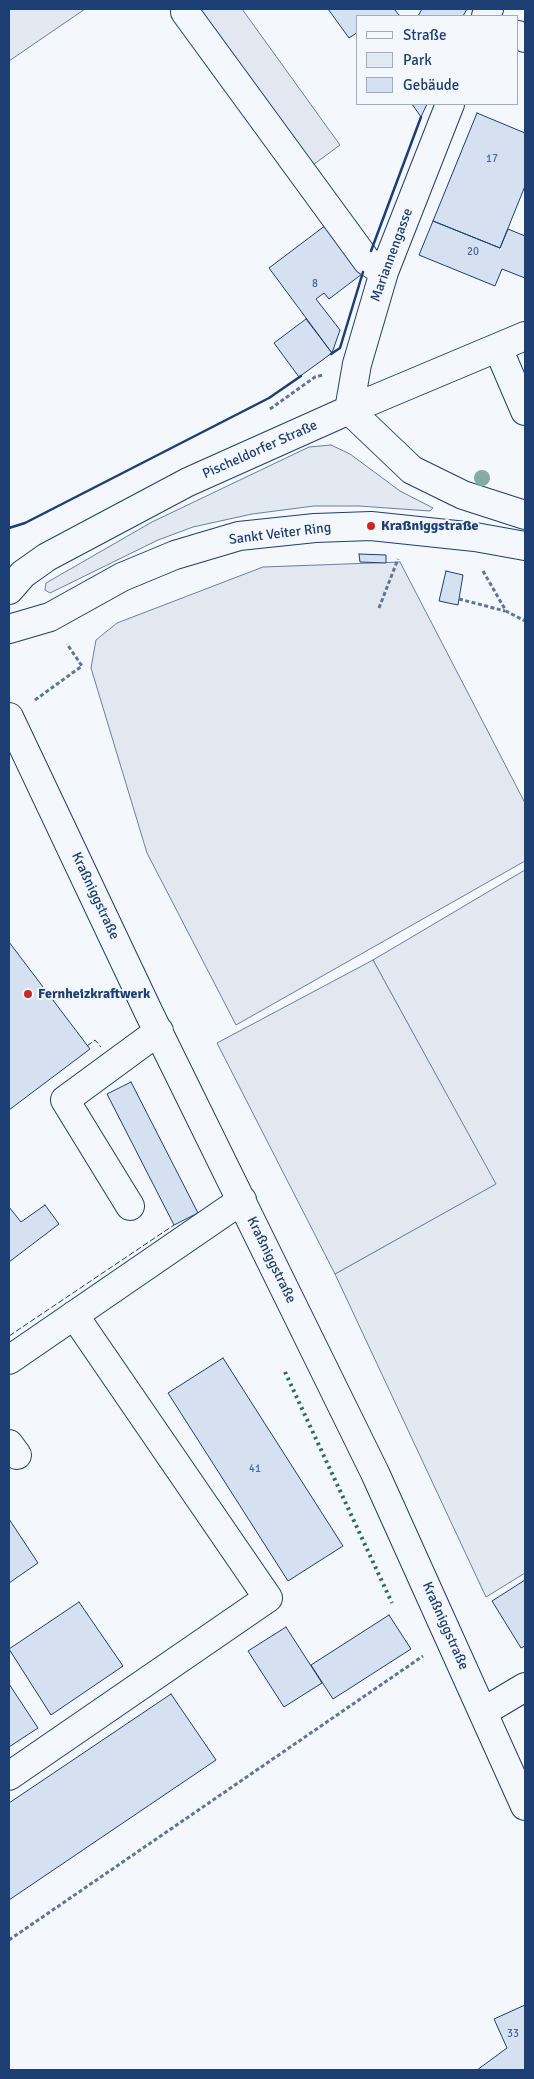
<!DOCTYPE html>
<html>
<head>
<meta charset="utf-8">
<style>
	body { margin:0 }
	#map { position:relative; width:534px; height:2079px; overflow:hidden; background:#f4f7fb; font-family:Signika,sans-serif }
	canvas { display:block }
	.frame { position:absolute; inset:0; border:10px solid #1d3f73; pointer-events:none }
	.legend { position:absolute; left:356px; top:15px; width:162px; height:90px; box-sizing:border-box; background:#f4f7fb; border:1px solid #9eadc5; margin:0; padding:6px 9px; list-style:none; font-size:15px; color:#1d3f73 }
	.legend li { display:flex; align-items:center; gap:10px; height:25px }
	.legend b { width:25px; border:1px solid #9eadc5 }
</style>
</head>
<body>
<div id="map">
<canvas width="534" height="2079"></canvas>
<div class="frame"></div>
<ul class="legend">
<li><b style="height:6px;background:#f4f7fb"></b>Straße</li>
<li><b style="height:14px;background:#e3e9f0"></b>Park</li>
<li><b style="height:14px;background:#d5e0f0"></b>Gebäude</li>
</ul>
</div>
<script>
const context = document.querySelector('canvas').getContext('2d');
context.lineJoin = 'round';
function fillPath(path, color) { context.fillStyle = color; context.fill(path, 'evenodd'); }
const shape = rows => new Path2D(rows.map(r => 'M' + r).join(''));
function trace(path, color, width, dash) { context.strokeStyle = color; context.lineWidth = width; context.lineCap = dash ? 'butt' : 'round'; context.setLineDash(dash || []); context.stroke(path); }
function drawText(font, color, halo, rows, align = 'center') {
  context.font = font + ' Signika,sans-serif'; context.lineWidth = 4; context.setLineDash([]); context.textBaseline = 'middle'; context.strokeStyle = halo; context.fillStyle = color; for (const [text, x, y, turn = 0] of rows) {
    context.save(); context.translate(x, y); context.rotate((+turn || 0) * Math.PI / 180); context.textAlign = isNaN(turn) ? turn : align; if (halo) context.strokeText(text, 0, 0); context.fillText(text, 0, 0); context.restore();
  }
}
const green = shape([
	[9,9,85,9,9,61,9,9],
	[331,445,350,454,400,491,433,508,430,511,359,506,314,506,252,514,193,527,158,540,50,593,45,590,46,583,152,522,309,447,331,445],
	[525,870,525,1573,486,1597,335,1274,495,1184,373,960,525,870]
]);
fillPath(green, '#e3e9f0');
trace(green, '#687fa3', 1);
const parking = shape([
	[190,9,242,9,340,145,302,173,190,9],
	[400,562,525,803,525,861,236,1025,147,853,91,668,96,640,117,623,263,567,400,562],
	[373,960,496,1184,335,1274,217,1043,373,960]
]);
fillPath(parking, '#e3e8f0');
trace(parking, '#687fa3', 1);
const building = shape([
	[328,9,394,9,400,16,358,16,358,32,349,38,328,9],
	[422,9,467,9,463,16,418,16,422,9],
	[412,104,427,104,421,117,412,104],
	[477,113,525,133,525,186,500,248,433,221,477,113],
	[433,221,500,248,508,229,525,236,525,278,502,269,495,286,419,255,433,221],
	[326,225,362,274,329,299,324,293,316,299,340,330,332,353,269,268,326,225],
	[306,319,332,353,299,377,274,343,306,319],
	[359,554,386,555,386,563,360,562,359,554],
	[446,571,463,575,458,605,439,601,446,571],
	[9,942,90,1049,9,1110,9,942],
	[131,1082,198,1213,174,1225,107,1094,131,1082],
	[45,1205,59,1224,9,1262,9,1207,21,1222,45,1205],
	[223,1358,343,1546,288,1581,168,1393,223,1358],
	[9,1519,38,1563,9,1583,9,1519],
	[525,1580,525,1646,521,1648,492,1601,525,1580],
	[79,1602,123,1666,51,1715,9,1649,79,1602],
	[389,1615,411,1649,333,1699,311,1665,389,1615],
	[286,1627,322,1683,284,1707,248,1651,286,1627],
	[9,1684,38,1728,9,1747,9,1684],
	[171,1694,216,1760,9,1900,9,1803,171,1694],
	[525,2005,525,2070,477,2070,507,2048,494,2019,525,2005]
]);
fillPath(building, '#d5e0f0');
trace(building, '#1d3f73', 1);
const minor = shape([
	[185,12,367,261,384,272],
	[486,16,489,9],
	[518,35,525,38],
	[498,348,525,411],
	[349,410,357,364,384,272,450,104],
	[349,410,525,336],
	[9,717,149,1013,375,1473,525,1806],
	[130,1206,65,1100,159,1031],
	[9,1360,242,1200],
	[9,1444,17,1455],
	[483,1712,525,1687],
	[9,1776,268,1598,74,1315]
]);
const major = shape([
	[9,590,23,574,47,557,188,482,349,410,412,470,463,495,525,515],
	[9,629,50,617,122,577,175,555,239,536,315,528,371,526,475,537,525,546]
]);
trace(minor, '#1d3f73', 30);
trace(major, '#1d3f73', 30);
trace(shape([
	[270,409,315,377,323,375],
	[483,571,506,611,525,621],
	[459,599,505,611],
	[379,608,398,559],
	[35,700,82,666,67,644],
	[9,1940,423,1656]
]), '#5e769c', 3, [4, 2.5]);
trace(minor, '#f4f7fb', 28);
trace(major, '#f4f7fb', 28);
trace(shape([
	[285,1372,392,1603]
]), '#2c6c60', 4, [2.5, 4]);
trace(shape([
	[87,1046,95,1040,101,1047],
	[9,1336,174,1225]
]), '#1d3f73', 1, [6, 2.5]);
trace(shape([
	[371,251,421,117],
	[331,354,340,348,363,272],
	[9,528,25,523,269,398,301,376]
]), '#1d3f73', 2.5);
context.fillStyle = '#86aba6';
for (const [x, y] of [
	[482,478]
]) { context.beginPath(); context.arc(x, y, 8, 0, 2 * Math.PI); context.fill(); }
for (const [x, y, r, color] of [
	[371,526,5,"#c62828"],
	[28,994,5,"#c62828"]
]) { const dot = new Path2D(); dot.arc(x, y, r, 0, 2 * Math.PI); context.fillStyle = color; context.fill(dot); trace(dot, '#f4f7fb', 2); }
drawText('11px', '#4b6792', null, [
	["17",492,159],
	["20",473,252],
	["8",315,284],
	["41",255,1469],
	["33",513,2034]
]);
drawText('14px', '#1d3f73', '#f4f7fb', [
	["Mariannengasse",392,255,-70],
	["Pischeldorfer Straße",260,450,-24],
	["Sankt Veiter Ring",280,534,-7],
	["Kraßniggstraße",95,896,65],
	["Kraßniggstraße",271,1260,64],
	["Kraßniggstraße",445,1626,66]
]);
drawText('bold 14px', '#1d3f73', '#f4f7fb', [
	["Kraßniggstraße",381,526],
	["Fernheizkraftwerk",38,994]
], 'left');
</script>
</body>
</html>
